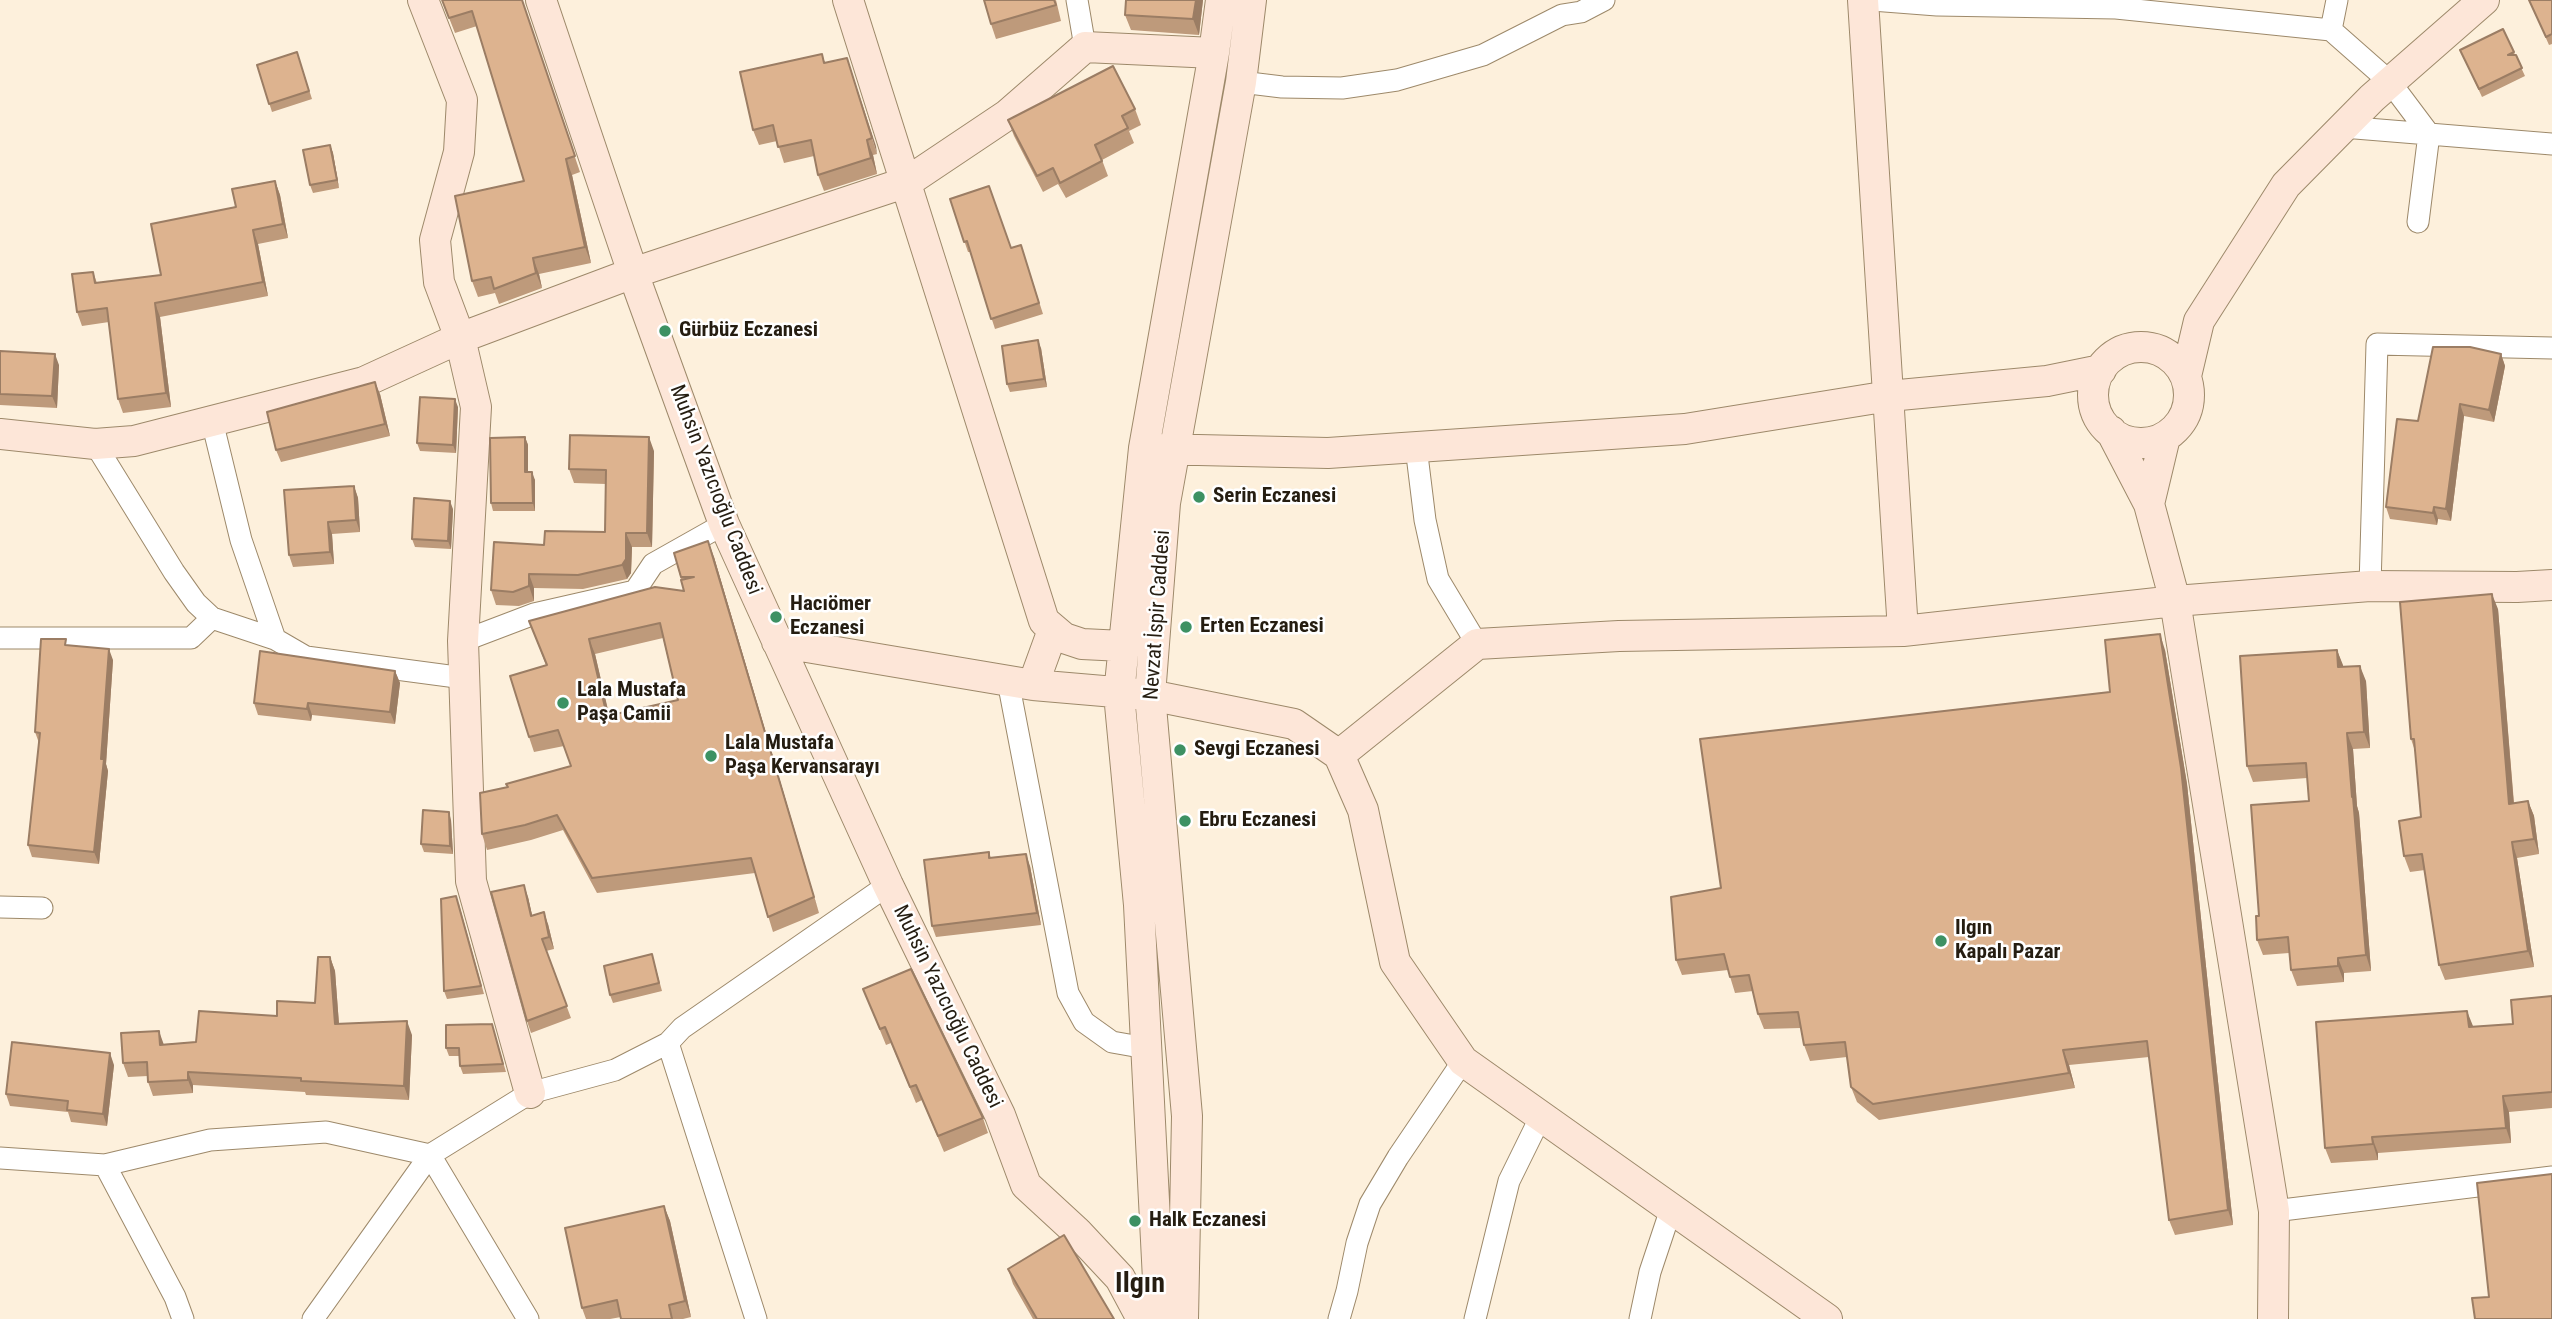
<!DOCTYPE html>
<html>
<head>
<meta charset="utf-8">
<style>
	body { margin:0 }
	canvas { display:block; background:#fdf0dc }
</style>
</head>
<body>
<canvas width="2552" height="1319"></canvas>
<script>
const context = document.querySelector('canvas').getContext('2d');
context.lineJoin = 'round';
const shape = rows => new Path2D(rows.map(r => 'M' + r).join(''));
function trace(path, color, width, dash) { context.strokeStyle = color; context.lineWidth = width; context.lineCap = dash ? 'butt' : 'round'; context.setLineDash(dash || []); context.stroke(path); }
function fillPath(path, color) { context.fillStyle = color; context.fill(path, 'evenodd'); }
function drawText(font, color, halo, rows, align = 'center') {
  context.font = font + ' "Roboto Condensed",sans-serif'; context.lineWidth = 5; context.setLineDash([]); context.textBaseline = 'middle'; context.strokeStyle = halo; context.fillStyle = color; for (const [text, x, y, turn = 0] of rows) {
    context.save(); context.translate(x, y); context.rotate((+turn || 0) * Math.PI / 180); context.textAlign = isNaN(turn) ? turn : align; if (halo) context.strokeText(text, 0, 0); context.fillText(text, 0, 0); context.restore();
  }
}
const street = shape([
	[1077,0,1085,47],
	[1872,0,1937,5,2116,8,2331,30,2390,82,2429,134,2418,222],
	[2331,30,2337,0],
	[1241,82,1282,87,1342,88,1397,80,1483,55,1562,15,1581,12,1604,0],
	[2343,127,2552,144],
	[212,421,241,540,275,639],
	[95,444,174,572,196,603,212,618],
	[1416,447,1425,520,1438,579,1477,644],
	[2370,586,2377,344,2552,348],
	[0,638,191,638,212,618,275,639,306,657,464,678],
	[463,641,534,614,635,591,653,564,724,524],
	[1008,681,1068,993,1084,1022,1112,1042,1146,1048],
	[0,907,42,908],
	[668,1043,756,1319],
	[0,1158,105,1165,210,1140,326,1132,430,1155,528,1319],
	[105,1165,175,1297,183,1319],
	[2274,1211,2552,1177],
	[313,1319,430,1155,530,1093,615,1070,668,1043,682,1028,888,885],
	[1339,1319,1347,1291,1357,1243,1370,1204,1398,1157,1463,1061],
	[1475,1319,1509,1181,1541,1116],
	[1640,1319,1650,1272,1671,1209]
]);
const secondary = shape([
	[423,0,462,100,459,152,435,240,439,282,460,338,476,407,463,641,471,881,530,1093],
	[541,0,633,273,724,524,888,885,1000,1115,1026,1185,1077,1232,1120,1278,1142,1319],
	[848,0,1044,621,1064,638,1082,644,1123,646],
	[1863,0,1903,631],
	'2093 395a48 48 0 1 1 96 0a48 48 0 1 1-96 0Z',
	[2186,376,2199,321,2286,185,2372,98,2484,0],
	[2111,431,2149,504,2175,601,2274,1211,2273,1319],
	[0,434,95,444,134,441,364,382,460,338,633,273,907,182,1007,115,1085,47,1214,53],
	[1155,449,1328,453,1685,429,1889,396,2047,381,2101,370],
	[2149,504,2165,437],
	[777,642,1033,685,1150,695,1294,724,1339,755,1363,810,1395,962,1463,1061,1827,1319],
	[1033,685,1053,630],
	[1339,755,1477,644,1619,636,1903,631,2175,601,2370,586,2517,587,2552,585],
	[1160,1319,1139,905,1119,694,1144,448,1214,53,1221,0],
	[1183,1319,1187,1116,1150,695,1165,503,1241,82,1251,0]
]);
trace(street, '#9d896a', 23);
trace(secondary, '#9d896a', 32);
trace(street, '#fff', 21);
trace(secondary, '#fde6d8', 30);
fillPath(shape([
	[442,0,524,6,580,172,572,175,591,263,539,274,542,288,499,304,495,293,478,297,472,281,524,181,477,26,455,33],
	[1056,0,1061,21,996,39,991,24],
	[1203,0,1199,35,1131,30,1125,15],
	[2529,0,2552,0,2552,44,2549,45],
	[2503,29,2525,76,2482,97,2460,50],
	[297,52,312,99,272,112,257,65],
	[822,54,825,63,847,58,877,154,873,155,877,174,824,191,818,175,814,156,784,163,777,141,759,145,753,130],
	[1135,109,1141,125,1129,131,1134,143,1102,160,1108,176,1066,198,1058,184,1043,192,1014,136,1008,120],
	[330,145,333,153,339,188,313,193,310,185],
	[275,181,280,195,288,238,258,244,268,296,160,317,171,407,123,413,118,399,109,322,82,326,77,312,93,272,97,283,161,275,236,207],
	[950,199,1011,248,1021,245,1043,314,995,329,970,252,968,252],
	[1041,348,1047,387,1010,392,1007,384],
	[0,351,59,365,57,408,0,405],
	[2501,354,2505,366,2494,422,2464,416,2451,521,2438,519,2437,525,2390,519,2386,507,2418,421],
	[380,394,390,436,281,462,276,450],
	[458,407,456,453,420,451,417,443],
	[525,437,528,445,528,472,535,480,535,511,493,511,491,503],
	[654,451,652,547,632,547,631,573,627,579,583,589,534,588,534,601,519,606,496,605,491,590,544,545,605,532,606,484,574,483,569,469],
	[354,486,358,498,360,532,332,534,334,564,293,567,289,555],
	[453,509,451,549,415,547,412,539],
	[674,553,714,557,819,913,773,932,755,873,597,893,563,830,531,840,487,850,482,834,507,787,571,766,564,746,534,752,529,737,546,665,529,621,684,591],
	[663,638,678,700,609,716,595,654],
	[2498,609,2514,803,2528,801,2534,816,2539,854,2517,858,2534,967,2445,980,2439,965,2425,870,2410,872,2404,856,2421,817,2415,751,2411,739],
	[68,646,113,660,106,764,108,771,99,864,32,857,28,845,39,743,35,732],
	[2165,650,2187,784,2233,1225,2175,1235,2169,1220,2149,1057,2069,1065,2075,1088,1879,1120,1857,1102,1851,1087,1847,1057,1810,1061,1804,1045,1801,1028,1764,1029,1758,1014,1753,991,1735,993,1728,970,1682,975,1676,960,1721,888,2110,692],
	[2337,650,2343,667,2366,681,2370,748,2353,749,2357,806,2359,813,2371,971,2344,973,2344,982,2297,986,2291,970,2289,953,2263,955,2257,940,2259,916,2309,801,2307,778,2253,782,2247,766],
	[395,671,400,683,395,724,312,715,311,721,258,715,254,703],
	[451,820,453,854,424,852,421,844],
	[989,852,991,858,1030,866,1041,925,936,937,932,926],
	[528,897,532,915,548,924,554,949,546,951,571,1018,531,1033,527,1021],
	[459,904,484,994,447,999,444,991],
	[652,954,662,991,613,1003,610,995],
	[330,957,335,971,339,1024,412,1035,409,1100,306,1095,305,1092,193,1085,193,1093,153,1096,148,1082,148,1076,128,1077,123,1063,164,1044,196,1042,315,1003],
	[863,989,983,1118,988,1133,944,1152,922,1100,916,1103,891,1043,886,1045],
	[2552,996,2552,1108,2509,1112,2511,1143,2378,1153,2378,1160,2331,1163,2325,1148,2473,1027,2513,1024],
	[492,1024,506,1072,463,1074,460,1066,459,1056,449,1056,446,1048],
	[114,1065,107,1126,71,1122,68,1112,10,1106,6,1094],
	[664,1206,670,1221,691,1317,683,1319,621,1319,621,1317,610,1319,586,1319,582,1308],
	[1008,1269,1114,1319,1033,1319,1013,1284]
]), '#be9a7b');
fillPath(shape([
	[1196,0,1203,0,1199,35,1193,19],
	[847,58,876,146,877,154],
	[867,140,873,155,877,174,871,158],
	[330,145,333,153,339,188,337,180],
	[566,159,572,175,591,263,585,247],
	[275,181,280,195,288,238,283,224],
	[253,230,258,244,268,296,263,282],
	[533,258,539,274,542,288,536,273],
	[155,303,160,317,171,407,166,393],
	[1038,340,1041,348,1047,387,1044,379],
	[55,354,59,365,57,408,52,396],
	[2501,354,2505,366,2494,422,2489,410],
	[375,382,380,394,390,436,385,424],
	[455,399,458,407,456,453,453,445],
	[2460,404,2464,416,2451,521,2446,509],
	[525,437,528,445,528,480,525,472],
	[649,437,654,451,652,547,647,533],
	[532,472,535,480,535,511,533,503],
	[354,486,358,498,360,532,356,520],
	[450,501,453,509,451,549,448,541],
	[2434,507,2438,519,2437,525,2433,513],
	[328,522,332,534,334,564,330,552],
	[626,533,632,547,631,573,627,579,622,565],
	[708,541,714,557,819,913,814,897],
	[529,574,534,588,534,601,529,586],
	[2492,594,2498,609,2515,819,2509,804],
	[2160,634,2165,650,2187,784,2233,1225,2228,1210],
	[589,639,595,654,613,731,607,716],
	[109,649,113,660,106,764,108,771,99,864,94,852],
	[2337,650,2343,665,2344,683,2338,667],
	[2360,666,2366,681,2370,748,2364,732],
	[395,671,400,683,395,724,390,712],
	[308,703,312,715,311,721,307,709],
	[2347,733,2353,749,2357,806,2359,813,2371,971,2366,955],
	[2528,801,2534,816,2539,854,2534,839],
	[449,812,451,820,453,854,450,846],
	[2512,842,2517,858,2534,967,2528,951],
	[1026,854,1030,866,1041,925,1037,913],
	[524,885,528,897,535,928,531,916],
	[544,912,548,924,554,949,549,937],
	[330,957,335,971,340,1038,335,1024],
	[2338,958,2344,973,2344,982,2338,966],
	[2467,1011,2473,1026,2474,1043,2469,1027],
	[407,1021,412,1035,409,1100,404,1086],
	[159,1031,164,1045,160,1045],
	[2063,1050,2069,1065,2075,1088,2069,1073],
	[110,1053,114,1065,107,1126,103,1114],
	[188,1072,193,1085,193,1093,188,1080],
	[2503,1096,2509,1112,2511,1143,2506,1128],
	[2372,1137,2378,1153,2378,1160,2373,1144],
	[664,1206,670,1221,691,1317,685,1301]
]), '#9b7d64');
const building = shape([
	[442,0,522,0,575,156,566,159,585,247,533,258,536,273,494,289,491,277,472,281,455,196,524,181,472,11,449,18,442,0],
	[984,0,1054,0,1056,5,991,24,984,0],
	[1126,0,1196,0,1193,19,1125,15,1126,0],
	[2529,0,2552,0,2552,34,2546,37,2529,0],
	[2503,29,2514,52,2508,55,2516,55,2522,68,2479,89,2460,50,2503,29],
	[297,52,309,91,269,104,257,65,297,52],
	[822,54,824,63,847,58,872,138,867,140,871,158,818,175,811,140,778,147,773,125,753,130,740,72,822,54],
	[1113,66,1135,109,1122,116,1128,128,1095,145,1102,161,1060,183,1053,168,1037,176,1008,120,1113,66],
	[330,145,337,180,310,185,303,150,330,145],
	[275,181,283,224,253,230,263,282,155,303,166,393,118,399,107,308,77,312,72,274,93,272,95,283,161,275,151,224,236,207,232,189,275,181],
	[989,186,1011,248,1021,245,1039,303,991,319,967,241,964,242,950,199,989,186],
	[1038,340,1044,379,1007,384,1002,346,1038,340],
	[2433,347,2470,347,2501,354,2489,410,2460,404,2446,509,2434,507,2433,513,2386,507,2397,419,2418,421,2433,347],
	[0,351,55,354,52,396,0,394,0,351],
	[375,382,385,424,276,450,267,412,375,382],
	[420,397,455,399,453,445,417,443,420,397],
	[570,435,649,437,647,533,626,533,626,559,622,565,578,575,529,574,529,586,513,592,491,590,494,542,544,545,545,531,605,532,606,470,569,469,570,435],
	[525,437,525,472,532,472,533,503,491,503,490,438,525,437],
	[354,486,356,520,328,522,330,552,289,555,284,490,354,486],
	[414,498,450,501,448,541,412,539,414,498],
	[708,541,814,897,768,917,751,858,592,878,557,815,525,825,482,834,480,793,508,787,506,784,571,766,558,730,529,737,510,676,547,665,529,621,655,587,684,591,681,580,694,577,681,577,674,553,708,541],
	[660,623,678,700,607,716,589,639,660,623],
	[2492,594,2509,804,2528,801,2534,839,2512,842,2528,951,2439,965,2422,854,2404,856,2399,821,2421,817,2414,739,2411,739,2400,602,2492,594],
	[2160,634,2181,768,2228,1210,2169,1220,2147,1041,2063,1050,2069,1073,1873,1104,1851,1087,1845,1042,1804,1045,1798,1012,1758,1014,1749,975,1730,977,1724,954,1676,960,1671,897,1721,888,1700,739,2110,692,2105,640,2160,634],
	[41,639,66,639,65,645,109,649,101,759,104,759,94,852,28,845,40,733,35,732,41,639],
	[2337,650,2338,667,2360,666,2364,732,2347,733,2352,797,2353,797,2366,955,2338,958,2338,966,2291,970,2288,937,2257,940,2256,916,2259,916,2251,805,2309,801,2306,763,2247,766,2240,656,2337,650],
	[260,651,395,671,390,712,308,703,307,709,254,703,260,651],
	[423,810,449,812,450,846,421,844,423,810],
	[989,852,989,858,1026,854,1037,913,932,926,924,860,989,852],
	[524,885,531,916,544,912,549,937,542,939,567,1006,527,1021,491,892,524,885],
	[456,896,481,986,444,991,441,899,456,896],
	[652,954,659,983,610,995,604,966,652,954],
	[318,957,330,957,335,1024,407,1021,404,1086,301,1081,301,1078,188,1072,188,1080,148,1082,147,1062,123,1063,121,1033,159,1031,160,1045,196,1042,199,1011,277,1016,277,1001,315,1003,318,957],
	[911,969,983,1118,938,1136,916,1085,910,1087,885,1027,880,1029,863,989,911,969],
	[2552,996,2552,1092,2503,1096,2506,1128,2372,1137,2373,1144,2325,1148,2316,1022,2467,1011,2469,1027,2513,1024,2511,1000,2552,996],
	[492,1024,503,1064,460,1066,459,1048,446,1048,446,1025,492,1024],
	[12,1042,110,1053,103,1114,67,1110,68,1101,6,1094,12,1042],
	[2552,1174,2552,1319,2475,1319,2472,1298,2489,1297,2477,1183,2552,1174],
	[664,1206,685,1301,669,1305,672,1319,621,1319,617,1300,582,1308,565,1228,664,1206],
	[1064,1235,1114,1319,1037,1319,1008,1269,1064,1235]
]);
fillPath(building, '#ddb38f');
trace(building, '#9b7d64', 2);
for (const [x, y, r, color] of [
	[665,331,7,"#3d9163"],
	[1199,497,7,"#3d9163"],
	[776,617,7,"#3d9163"],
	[1186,627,7,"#3d9163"],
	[563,703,7,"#3d9163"],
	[1180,750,7,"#3d9163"],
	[711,756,7,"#3d9163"],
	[1185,821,7,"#3d9163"],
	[1941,941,7,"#3d9163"],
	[1135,1221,7,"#3d9163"]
]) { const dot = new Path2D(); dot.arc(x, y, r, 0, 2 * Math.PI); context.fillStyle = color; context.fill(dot); trace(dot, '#fff', 2.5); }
drawText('bold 21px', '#251d11', '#fff', [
	["Gürbüz Eczanesi",679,331],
	["Serin Eczanesi",1213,497],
	["Hacıömer",790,605],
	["Eczanesi",790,629],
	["Erten Eczanesi",1200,627],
	["Lala Mustafa",577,691],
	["Paşa Camii",577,715],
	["Lala Mustafa",725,744],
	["Paşa Kervansarayı",725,768],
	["Sevgi Eczanesi",1194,750],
	["Ebru Eczanesi",1199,821],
	["Ilgın",1955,929],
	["Kapalı Pazar",1955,953],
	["Halk Eczanesi",1149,1221]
], 'left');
drawText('21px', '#251d11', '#fff', [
	["Muhsin Yazıcıoğlu Caddesi",715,490,69],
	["Nevzat İspir Caddesi",1158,615,-86],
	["Muhsin Yazıcıoğlu Caddesi",947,1007,64]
]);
drawText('bold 28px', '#251d11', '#fff', [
	["Ilgın",1140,1285]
]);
</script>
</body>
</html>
